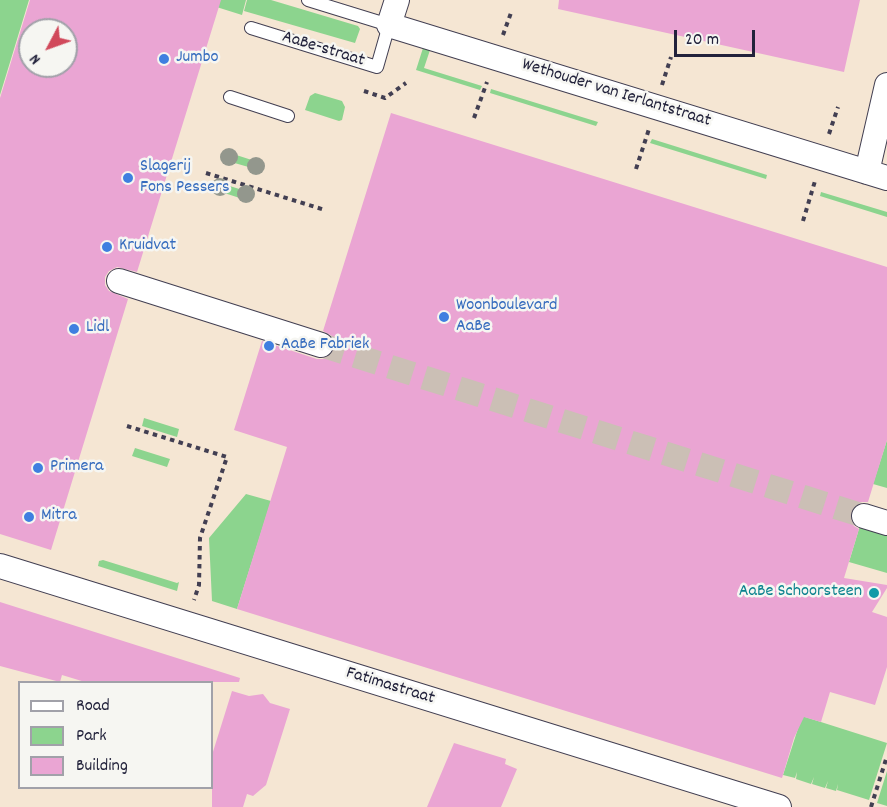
<!DOCTYPE html>
<html>
<head>
<meta charset="utf-8">
<style>
	body { margin:0 }
	#map { position:relative; width:887px; height:807px; overflow:hidden; background:#f5e6d3; font-family:Dekko,sans-serif }
	canvas { display:block }
	.legend { position:absolute; left:18px; top:681px; width:195px; height:108px; box-sizing:border-box; background:#f6f6f2; border:2px solid #a1a1a9; margin:0; padding:8px 10px; list-style:none; font-size:18px; color:#22223b }
	.legend li { display:flex; align-items:center; gap:12px; height:30px }
	.legend b { width:30px; border:2px solid #a1a1a9 }
	.north { position:absolute; left:18px; top:18px; width:60px; height:60px; box-sizing:border-box; background:#f6f6f2; border:2px solid #a1a1a9; border-radius:50%; rotate:229deg; font-size:16px; font-weight:700; line-height:24px; text-align:center; color:#22223b }
	.north::after { content:''; display:block; margin:auto; width:21px; height:27px; background:#d1495b; clip-path:polygon(50% 0,100% 100%,50% 72%,0 100%) }
	.scale { position:absolute; left:674px; top:30px; width:81px; height:27px; box-sizing:border-box; border:3px solid #22223b; border-top:0; padding-left:8px; font-size:18px; line-height:21px; white-space:nowrap; color:#22223b; -webkit-text-stroke:4px #f6f6f2; paint-order:stroke }
</style>
</head>
<body>
<div id="map">
<canvas width="887" height="807"></canvas>
<ul class="legend">
<li><b style="height:8px;background:#fff"></b>Road</li>
<li><b style="height:16px;background:#8cd48e"></b>Park</li>
<li><b style="height:16px;background:#eaa5d3"></b>Building</li>
</ul>
<div class="north">N</div>
<div class="scale">20 m</div>
</div>
<script>
const context = document.querySelector('canvas').getContext('2d');
context.lineJoin = 'round';
function fillPath(path, color) { context.fillStyle = color; context.fill(path, 'evenodd'); }
const shape = rows => new Path2D(rows.map(r => 'M' + r).join(''));
function trace(path, color, width, dash) { context.strokeStyle = color; context.lineWidth = width; context.lineCap = dash ? 'butt' : 'round'; context.setLineDash(dash || []); context.stroke(path); }
function drawText(font, color, halo, rows, align = 'center') {
  context.font = font + ' Dekko,sans-serif'; context.lineWidth = 5; context.setLineDash([]); context.textBaseline = 'middle'; context.strokeStyle = halo; context.fillStyle = color; for (const [text, x, y, turn = 0] of rows) {
    context.save(); context.translate(x, y); context.rotate((+turn || 0) * Math.PI / 180); context.textAlign = isNaN(turn) ? turn : align; if (halo) context.strokeText(text, 0, 0); context.fillText(text, 0, 0); context.restore();
  }
}
fillPath(shape([
	[0,0,29,0,0,95],
	[209,0,246,0,242,15,207,4],
	[247,0,271,0,358,26,360,29,355,43,244,11],
	[423,48,430,50,424,68,482,86,480,90,416,70],
	[491,89,598,122,596,126,490,93],
	[315,93,342,101,345,107,342,120,339,121,305,110,310,96],
	[652,139,767,175,766,179,650,143],
	[227,152,261,163,259,170,224,160],
	[217,182,252,193,249,201,215,190],
	[821,192,887,212,887,217,820,196],
	[144,418,179,429,177,437,142,426],
	[887,440,887,488,873,484],
	[135,448,170,459,167,467,132,456],
	[246,494,271,501,237,609,212,601,209,538],
	[861,522,887,529,887,573,849,562],
	[103,560,177,583,179,582,177,591,98,566,99,561],
	[802,716,887,743,869,800,837,790,838,784,836,791,826,788,828,781,825,788,812,784,814,777,811,784,796,779,797,772,795,778,783,775],
	[887,771,887,806,877,803]
]), '#8cd48e');
fillPath(shape([
	[30,0,221,0,137,272,117,267,109,271,105,277,105,285,109,291,128,299,51,550,0,534,0,98],
	[30,30,66,30,66,66,30,66],
	[559,0,860,0,844,72,558,9],
	[391,113,887,267,887,440,868,502,860,502,854,506,851,511,850,520,854,526,859,529,844,578,887,585,887,588,872,612,887,617,887,667,875,705,830,692,821,722,804,717,794,738,782,778,237,609,287,447,234,430,262,341,317,359,323,359,330,356,334,350,335,343,332,336,323,331],
	[0,602,240,678,239,682,85,682,62,675,60,682,0,666],
	[232,691,249,696,263,694,270,703,290,709,266,785,253,796,247,794,243,807,212,807,212,755],
	[454,743,506,759,505,764,517,769,501,807,427,807]
]), '#eaa5d3');
trace(shape([
	[321,345,864,516]
]), '#cbbfb5', 24, [24, 12]);
const lane = shape([
	[251,28,377,67,389,25,308,0],
	[230,97,288,116]
]);
const street = shape([
	[397,0,389,25,887,178],
	[867,172,887,85],
	[119,281,321,345],
	[864,516,887,523],
	[0,566,779,807]
]);
trace(lane, '#423f52', 14);
trace(street, '#423f52', 26);
trace(shape([
	[503,35,512,10],
	[662,85,671,57],
	[364,91,385,98,406,83],
	[474,118,487,82],
	[829,134,838,107],
	[636,169,649,129],
	[206,173,325,210],
	[803,221,815,181],
	[127,426,227,457,200,538,199,585,194,600],
	[871,807,887,756]
]), '#423f52', 4, [4.5, 4.5]);
trace(lane, '#fff', 12);
trace(street, '#fff', 24);
context.fillStyle = '#93978d';
for (const [x, y] of [
	[229,157],
	[256,166],
	[220,187],
	[246,194]
]) { context.beginPath(); context.arc(x, y, 9, 0, 2 * Math.PI); context.fill(); }
for (const [x, y, r, color] of [
	[164,59,6,"#3f7fe0"],
	[128,178,6,"#3f7fe0"],
	[107,247,6,"#3f7fe0"],
	[444,317,6,"#3f7fe0"],
	[74,329,6,"#3f7fe0"],
	[269,346,6,"#3f7fe0"],
	[38,468,6,"#3f7fe0"],
	[29,517,6,"#3f7fe0"],
	[874,593,6,"#0f9aa8"]
]) { const dot = new Path2D(); dot.arc(x, y, r, 0, 2 * Math.PI); context.fillStyle = color; context.fill(dot); trace(dot, '#f6f6f2', 2); }
drawText('18px', '#22223b', '#f6f6f2', [
	["AaBe-straat",323,50,17],
	["Wethouder van Ierlantstraat",616,94,17],
	["Fatimastraat",390,687,17]
]);
drawText('18px', '#366cbe', '#f6f6f2', [
	["Jumbo",176,59],
	["Slagerij",140,168],
	["Fons Pessers",140,189],
	["Kruidvat",119,247],
	["Woonboulevard",456,307],
	["AaBe",456,328],
	["Lidl",86,329],
	["AaBe Fabriek",281,346],
	["Primera",50,468],
	["Mitra",41,517]
], 'left');
drawText('18px', '#0d838f', '#f6f6f2', [
	["AaBe Schoorsteen",862,593]
], 'right');
</script>
</body>
</html>
